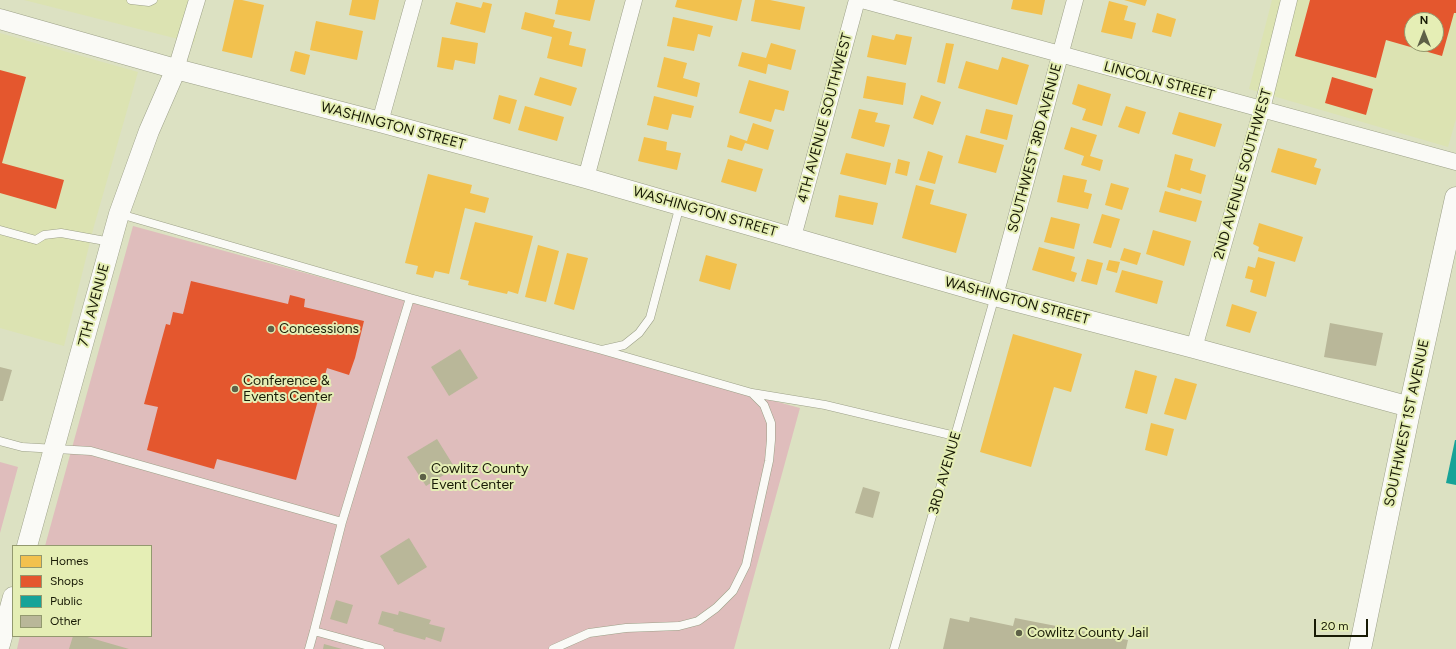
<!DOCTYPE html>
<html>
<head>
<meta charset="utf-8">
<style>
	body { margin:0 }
	#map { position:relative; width:1456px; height:649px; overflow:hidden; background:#dce1c2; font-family:Figtree,sans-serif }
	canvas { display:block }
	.legend { position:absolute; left:12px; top:545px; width:140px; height:92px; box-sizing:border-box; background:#e5eeb5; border:1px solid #93996f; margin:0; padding:5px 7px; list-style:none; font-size:12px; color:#181a05 }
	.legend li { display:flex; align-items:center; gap:8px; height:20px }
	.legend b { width:20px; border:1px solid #93996f }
	.north { position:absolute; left:1404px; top:12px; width:40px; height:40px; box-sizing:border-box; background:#e5eeb5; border:1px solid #93996f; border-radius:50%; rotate:0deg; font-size:11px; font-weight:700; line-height:16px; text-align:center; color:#181a05 }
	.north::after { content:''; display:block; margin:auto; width:14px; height:18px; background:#5d6047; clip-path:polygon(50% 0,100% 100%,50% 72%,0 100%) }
	.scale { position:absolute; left:1314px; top:619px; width:54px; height:18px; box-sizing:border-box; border:2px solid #181a05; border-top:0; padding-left:5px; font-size:12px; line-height:14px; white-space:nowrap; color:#181a05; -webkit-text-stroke:3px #e5eeb5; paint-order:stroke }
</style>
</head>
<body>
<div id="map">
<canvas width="1456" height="649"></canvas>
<ul class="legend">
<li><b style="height:11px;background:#f2c14e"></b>Homes</li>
<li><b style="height:11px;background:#e4572e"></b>Shops</li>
<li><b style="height:11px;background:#17a398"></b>Public</li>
<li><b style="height:11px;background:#b9b799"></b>Other</li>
</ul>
<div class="north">N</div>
<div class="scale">20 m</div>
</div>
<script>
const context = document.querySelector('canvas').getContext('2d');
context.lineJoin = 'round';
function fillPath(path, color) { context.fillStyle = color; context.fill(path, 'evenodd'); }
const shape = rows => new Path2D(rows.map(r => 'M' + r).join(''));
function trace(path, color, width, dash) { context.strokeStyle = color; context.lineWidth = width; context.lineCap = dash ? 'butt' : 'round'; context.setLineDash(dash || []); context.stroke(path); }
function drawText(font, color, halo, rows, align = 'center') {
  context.font = font + ' Figtree,sans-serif'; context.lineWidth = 4; context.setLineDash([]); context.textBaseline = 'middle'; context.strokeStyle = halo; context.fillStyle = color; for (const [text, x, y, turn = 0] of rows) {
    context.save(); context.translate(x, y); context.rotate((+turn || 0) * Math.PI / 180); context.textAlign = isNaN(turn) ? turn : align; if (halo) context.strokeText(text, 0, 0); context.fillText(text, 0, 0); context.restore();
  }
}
fillPath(shape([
	[24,0,205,0,194,43],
	[1272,0,1456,0,1456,119,1448,147,1249,89],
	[1412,20,1436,20,1436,44,1412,44],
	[0,33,138,72,94,226,64,346,0,328]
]), '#dce3b2');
fillPath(shape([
	[133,226,800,408,734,649,17,649,20,636,151,636,151,546,45,546],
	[0,462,18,467,0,533]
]), '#dfbdbc');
fillPath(shape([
	[234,0,242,0,264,5,252,58,222,51],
	[352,0,379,0,375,20,349,15],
	[558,0,595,0,590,21,555,14],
	[677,0,742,0,737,21,675,7],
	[755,0,770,0,805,7,800,30,751,21],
	[1013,0,1045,0,1042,15,1011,9],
	[1124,0,1147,0,1145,6],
	[1109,1,1128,6,1124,20,1136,23,1132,39,1101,32],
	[456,2,481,8,483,2,492,4,485,33,450,24],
	[525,12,555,20,553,27,572,32,569,45,586,49,582,67,547,58,552,37,521,29],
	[1157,13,1176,19,1171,37,1152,32],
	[673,17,713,26,710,37,698,34,694,51,667,46],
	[316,21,363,31,357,60,310,50],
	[896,34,912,37,906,65,867,57,872,35,894,40],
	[442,37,478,43,475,64,455,60,453,70,437,67],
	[771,43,796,50,791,70,768,64,766,74,738,66,742,52,766,58],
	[946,43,954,44,945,84,937,82],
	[295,51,310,55,305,75,290,71],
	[664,57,687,63,683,78,700,83,697,97,657,87],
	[1002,57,1029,65,1017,105,958,88,966,61,998,70],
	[867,76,906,83,903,105,863,98],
	[540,77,577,88,571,106,534,95],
	[749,80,789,91,784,111,775,109,771,122,739,113],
	[1078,84,1111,94,1102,126,1082,120,1086,109,1072,104],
	[499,95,517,100,510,124,493,119],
	[921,95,941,102,933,125,913,118],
	[654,96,694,106,691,118,672,114,668,130,647,125],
	[525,106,564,117,557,141,518,130],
	[1126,106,1146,112,1139,134,1118,127],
	[859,109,878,113,875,122,890,125,884,147,851,138],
	[986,109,1013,115,1007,140,980,133],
	[1179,112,1222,124,1215,147,1172,134],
	[753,123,774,130,768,150,745,143,742,151,727,147,730,135,747,141],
	[1071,127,1097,135,1090,156,1103,160,1100,171,1081,165,1084,156,1064,149],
	[966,135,1004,145,996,173,958,163],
	[644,137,667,142,666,150,681,153,677,170,638,161],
	[1278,148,1317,159,1314,167,1321,169,1316,185,1271,172],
	[928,151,943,156,935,184,919,180],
	[846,153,891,163,886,185,840,174],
	[1175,154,1193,159,1190,170,1206,175,1201,194,1181,188,1180,191,1167,187],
	[728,159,763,169,756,192,721,182],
	[898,159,910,162,907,176,895,173],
	[428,174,472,185,470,193,489,198,485,213,465,208,449,274,435,271,433,278,416,274,418,266,405,263],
	[1063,175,1087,180,1084,192,1092,194,1088,209,1057,202],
	[1111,183,1129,188,1122,210,1105,205],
	[916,185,934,190,930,204,967,214,956,253,902,238],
	[1165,191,1202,201,1196,222,1159,212],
	[839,195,878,203,873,225,835,217],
	[1102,214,1120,219,1111,248,1093,243],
	[1051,217,1080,224,1074,249,1044,242],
	[475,222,533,236,518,294,508,291,507,294,468,285,469,281,460,279],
	[1259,223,1303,237,1295,262,1258,251,1259,247,1253,244],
	[1153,230,1191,241,1184,266,1146,254],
	[538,245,559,251,546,302,525,297],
	[1039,247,1075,257,1071,271,1077,273,1074,282,1032,270],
	[1124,248,1141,253,1137,265,1120,260],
	[567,253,588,258,574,310,554,304],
	[706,255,737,264,730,290,699,281],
	[1258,257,1275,262,1266,297,1250,292,1253,280,1245,278,1248,266,1255,268],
	[1087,259,1103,263,1097,285,1081,281],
	[1109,260,1120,262,1117,273,1106,270],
	[1122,270,1163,281,1157,304,1115,292],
	[1232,304,1257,312,1250,333,1226,326],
	[1013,334,1082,354,1071,392,1054,387,1031,467,980,452],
	[1135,370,1157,376,1147,414,1125,408],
	[1175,378,1197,384,1186,420,1164,414],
	[1151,423,1174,429,1167,456,1145,450]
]), '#f2c14e');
fillPath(shape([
	[1310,0,1456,0,1456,13,1454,13,1442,56,1386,40,1376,78,1295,56],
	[1412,20,1436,20,1436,44,1412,44],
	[0,70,26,77,2,163,64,180,56,209,0,193],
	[1332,77,1373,89,1366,115,1325,103],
	[191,281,288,304,290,295,298,297,305,299,304,307,364,321,355,358,349,375,327,368,296,480,217,459,214,469,147,450,158,407,144,404,166,324,170,325,173,312,183,314]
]), '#e4572e');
fillPath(shape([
	[1455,440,1456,440,1456,485,1446,483]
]), '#17a398');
fillPath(shape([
	[1330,323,1383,333,1376,366,1324,357],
	[460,349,478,378,449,396,431,367],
	[0,367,12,370,3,401,0,401],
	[437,439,455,468,426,486,407,457],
	[863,487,880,492,873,518,855,513],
	[409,538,427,567,398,585,380,556],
	[336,600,353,605,347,624,330,619],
	[382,611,398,615,399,611,431,620,429,624,445,628,441,642,426,637,425,640,393,631,394,629,378,624],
	[970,617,1013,626,1015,618,1128,640,1126,649,943,649,950,618,969,622],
	[73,636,84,636,129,649,69,649],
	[324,644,342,649,323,649]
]), '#b9b799');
const service = shape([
	[131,0,149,2,153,0],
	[0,230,36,240,44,235,61,233,111,242],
	[410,298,602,350,624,345,639,333,650,318,680,205],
	[752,393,825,405,955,436],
	[0,441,22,447,91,451,342,522,410,298,120,214],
	[342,522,314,631,380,649],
	[309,649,314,631],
	[553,649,589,633,626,628,679,626,698,621,716,608,733,591,746,565,769,461,771,440,771,423,764,405,752,393,602,350],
	[894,649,995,296]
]);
const minor = shape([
	[862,0,1456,162],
	[176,69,197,0],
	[380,122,414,0],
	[586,178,634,0],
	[793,237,857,0],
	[995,296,1075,0],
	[1194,348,1262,109,1289,0]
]);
const tertiary = shape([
	[0,19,176,69,380,122,586,178,995,296,1194,348,1410,407],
	[27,546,119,214,149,131,176,69],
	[0,644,13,597]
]);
const secondary = shape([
	[1360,649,1410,407,1456,198]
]);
trace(service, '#9ca088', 9);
trace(minor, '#9ca088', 17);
trace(tertiary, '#9ca088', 21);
trace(secondary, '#9ca088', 23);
trace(service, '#fafaf6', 8);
trace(minor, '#fafaf6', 16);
trace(tertiary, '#fafaf6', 20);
trace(secondary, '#fafaf6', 22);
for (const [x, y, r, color] of [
	[271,329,4,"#5d6047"],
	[235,389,4,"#5d6047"],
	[423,477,4,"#5d6047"],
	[1019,633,4,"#5d6047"]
]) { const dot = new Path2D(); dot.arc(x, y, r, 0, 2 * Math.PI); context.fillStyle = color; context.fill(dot); trace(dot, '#e5eeb5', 1.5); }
drawText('14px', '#181a05', '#e5eeb5', [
	["LINCOLN STREET",1159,81,15],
	["4TH AVENUE SOUTHWEST",825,118,-75],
	["WASHINGTON STREET",393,126,15],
	["SOUTHWEST 3RD AVENUE",1035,148,-75],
	["2ND AVENUE SOUTHWEST",1243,174,-74],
	["WASHINGTON STREET",705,212,16],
	["WASHINGTON STREET",1017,301,15],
	["7TH AVENUE",94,305,-75],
	["SOUTHWEST 1ST AVENUE",1407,423,-78],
	["3RD AVENUE",945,473,-74]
]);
drawText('14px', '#181a05', '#e5eeb5', [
	["Concessions",279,329],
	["Conference &",243,381],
	["Events Center",243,397],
	["Cowlitz County",431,469],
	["Event Center",431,485],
	["Cowlitz County Jail",1027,633]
], 'left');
</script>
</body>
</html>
